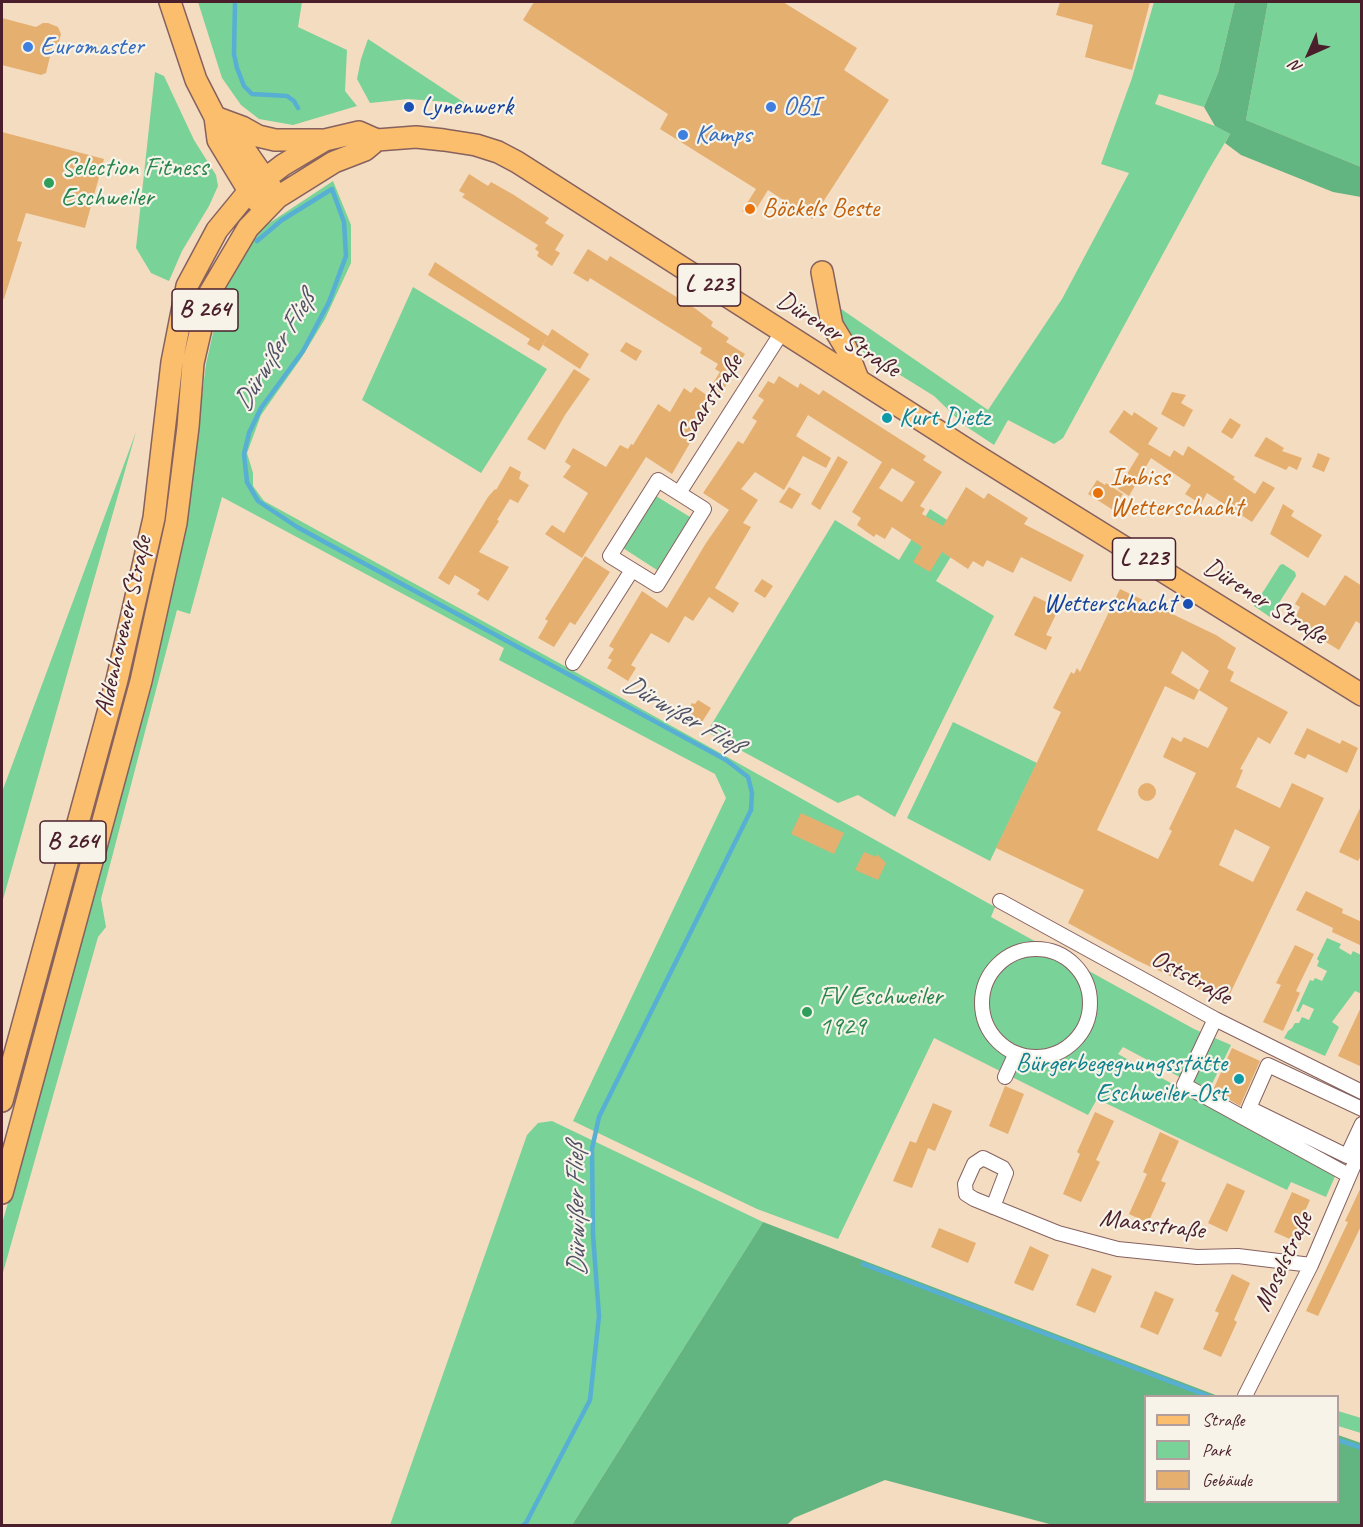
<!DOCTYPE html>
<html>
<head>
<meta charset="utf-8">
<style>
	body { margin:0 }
	#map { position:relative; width:1363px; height:1527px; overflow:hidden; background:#f4dcc0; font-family:Caveat,sans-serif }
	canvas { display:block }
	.frame { position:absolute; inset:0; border:3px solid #4a1f2b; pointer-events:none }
	.legend { position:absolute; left:1144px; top:1395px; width:195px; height:108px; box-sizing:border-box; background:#f7f3e8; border:2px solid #b29e9c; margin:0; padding:8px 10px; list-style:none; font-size:18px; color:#4a1f2b }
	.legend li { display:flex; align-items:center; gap:12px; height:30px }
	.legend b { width:30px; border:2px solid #b29e9c }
	.north { position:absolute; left:1279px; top:24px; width:60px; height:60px; -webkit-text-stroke:4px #f7f3e8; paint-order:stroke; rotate:225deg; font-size:16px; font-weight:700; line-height:24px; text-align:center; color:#4a1f2b }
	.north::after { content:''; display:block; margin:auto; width:21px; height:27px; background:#4a1f2b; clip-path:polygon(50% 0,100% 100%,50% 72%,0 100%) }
</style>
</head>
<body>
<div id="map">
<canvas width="1363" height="1527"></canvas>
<div class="frame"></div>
<ul class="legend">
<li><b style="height:8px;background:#fabe6d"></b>Straße</li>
<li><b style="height:16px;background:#79d298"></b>Park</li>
<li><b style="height:16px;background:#e5af70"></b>Gebäude</li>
</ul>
<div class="north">N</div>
</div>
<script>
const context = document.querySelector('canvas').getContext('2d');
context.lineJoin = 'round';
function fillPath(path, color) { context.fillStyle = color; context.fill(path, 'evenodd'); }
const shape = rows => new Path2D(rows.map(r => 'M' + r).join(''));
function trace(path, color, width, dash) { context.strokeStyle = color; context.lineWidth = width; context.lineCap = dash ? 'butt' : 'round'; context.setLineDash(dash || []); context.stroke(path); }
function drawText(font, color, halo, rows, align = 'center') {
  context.font = font + ' Caveat,sans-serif'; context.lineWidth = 4.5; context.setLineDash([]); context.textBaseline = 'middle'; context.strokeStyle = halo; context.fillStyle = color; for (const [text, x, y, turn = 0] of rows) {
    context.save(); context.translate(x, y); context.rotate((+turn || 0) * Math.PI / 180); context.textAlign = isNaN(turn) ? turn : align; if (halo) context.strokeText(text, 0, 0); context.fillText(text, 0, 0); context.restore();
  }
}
fillPath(shape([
	[198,2,302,2,298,27,347,50,345,91,357,106,293,125,259,119,241,105,222,78],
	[1154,2,1235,2,1218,73,1204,107,1159,94,1155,104,1215,126,1230,134,1208,171,1063,438,1054,444,1008,420,994,445,964,425,934,396,860,350,842,327,831,302,988,410,1062,299,1129,173,1101,164,1132,78],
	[1268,2,1361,2,1361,167,1246,120],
	[368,39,483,115,447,102,408,99,370,103,357,79,361,59],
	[155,72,164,76,194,140,216,175,218,186,209,206,182,251,169,281,151,273,136,248],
	[333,181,351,225,351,263,325,319,302,357,261,415,247,453,253,473,253,486,264,501,570,669,995,907,991,917,1194,1029,1231,1045,1208,1092,1123,1047,1118,1054,1336,1174,1326,1197,1291,1182,1287,1190,1097,1099,1088,1115,934,1038,838,1239,757,1209,573,1121,726,798,715,774,499,660,504,648,222,497,190,614,177,610,101,899,106,927,98,937,2,1276,2,1224,152,686,186,526,206,364,221,298,247,248,265,226],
	[413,287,547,369,481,473,362,400],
	[136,432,2,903,2,792],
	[656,496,690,517,657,570,623,548],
	[930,509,966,532,936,581,994,616,895,817,858,795,838,803,707,732,835,520,899,560],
	[1283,564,1295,572,1296,576,1270,617,1254,606,1280,565],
	[953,722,1037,763,990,861,907,818],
	[1327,938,1341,944,1339,948,1351,955,1353,951,1361,955,1362,994,1355,991,1332,1022,1339,1027,1325,1056,1284,1038,1288,1031,1292,1028,1295,1023,1299,1023,1302,1017,1309,1020,1314,1009,1303,1004,1299,1012,1296,1011,1310,980,1313,981,1315,978,1322,981,1327,971,1317,966,1319,961,1317,959],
	[552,1121,763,1222,572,1525,390,1525,527,1135,538,1123],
	[1338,1411,1361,1418,1361,1433,1338,1426]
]), '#79d298');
fillPath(shape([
	[1235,2,1268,2,1246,120,1361,167,1361,197,1333,192,1241,155,1225,143,1230,134,1215,126,1204,107,1218,73],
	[763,1222,1218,1396,1146,1396,1146,1502,1338,1502,1338,1435,1361,1443,1361,1525,1053,1525,885,1480,794,1518,787,1525,572,1525]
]), '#62b480');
trace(shape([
	[235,2,234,54,237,68,244,86,252,94,287,96,294,101,298,108],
	[257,241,282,220,332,189,344,222,346,256,329,302,303,351,261,408,249,433,244,454,247,482,258,501,297,527,726,760,748,777,752,793,751,810,599,1117,592,1149,593,1235,599,1316,590,1400,526,1523,522,1526],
	[863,1264,1208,1396],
	[1338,1440,1362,1448]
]), '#57afd4', 4.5);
fillPath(shape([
	[534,2,783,2,857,48,844,70,889,100,812,219,768,190,752,216,742,211,756,189,660,129,668,114,523,20],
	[1060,2,1150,2,1132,70,1085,57,1093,25,1056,15],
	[2,18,36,27,43,23,48,23,58,27,61,34,58,45,52,48,46,73,41,75,2,65],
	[2,132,104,159,85,228,26,213,17,241,22,242,4,299,2,298],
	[469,174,488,186,491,182,514,195,549,218,545,223,564,235,555,250,560,253,552,266,537,256,539,252,535,249,538,245,462,197,465,194,459,191],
	[588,249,607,261,610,256,696,309,713,322,711,326,729,338,726,342,745,354,719,397,708,391,720,372,715,369,718,364,700,353,702,348,590,278,588,282,573,273],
	[435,262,548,336,539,351,527,344,530,339,428,275],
	[552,329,589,354,580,369,543,345],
	[626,342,642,351,636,361,620,351],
	[574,369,590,379,565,415,545,450,527,439],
	[779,376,798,388,800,383,819,395,823,390,926,456,923,460,942,472,920,506,925,509,922,514,943,526,966,487,984,499,988,493,1028,518,1024,524,1084,555,1071,582,1021,557,1013,573,987,560,983,567,973,561,968,569,942,552,930,572,913,562,922,547,892,527,885,539,876,534,874,537,857,525,861,518,852,512,882,462,808,415,796,436,831,458,826,468,803,456,784,490,755,472,741,489,758,500,743,523,751,527,715,588,739,603,733,613,709,597,693,621,685,616,669,643,651,633,631,665,636,668,628,681,607,668,612,660,608,658,614,649,609,646,642,591,667,608,706,543,729,510,703,493,738,441,743,444,757,421,752,418,764,400,758,396,768,381,774,384],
	[892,468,915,482,902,502,879,488],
	[695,387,711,398,700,416,704,419,672,474,646,457,582,558,545,534,552,525,564,533,588,493,563,477,571,466,565,462,573,448,606,467,620,445,628,449,631,444,633,445,658,404,670,412,684,388,691,393],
	[1172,392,1186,395,1181,403,1193,410,1184,427,1161,414],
	[1124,410,1132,416,1134,412,1158,428,1148,444,1170,457,1174,450,1183,456,1188,446,1235,477,1233,479,1255,494,1263,481,1275,488,1252,522,1207,493,1201,504,1185,494,1191,485,1151,458,1129,496,1118,489,1139,454,1109,432],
	[1230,418,1241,425,1232,439,1221,432],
	[1266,437,1284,448,1282,451,1302,458,1297,470,1289,466,1286,470,1254,456],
	[1318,453,1330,458,1324,472,1312,467],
	[838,456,848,462,820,510,811,504],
	[510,466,521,472,519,479,529,485,518,503,510,499,497,520,499,521,479,552,509,567,488,601,477,594,480,590,455,575,449,585,438,578,488,497,495,489,496,490],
	[1097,480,1105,485,1106,483,1123,494,1113,510,1088,494],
	[789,487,801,494,792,509,779,502],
	[1283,504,1294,511,1291,516,1322,535,1308,558,1270,534],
	[585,556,610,572,575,625,570,622,554,647,538,638,548,621,545,619],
	[1345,575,1362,586,1362,625,1356,621,1339,650,1316,636,1318,634,1295,619,1300,607,1295,604,1302,592,1325,606],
	[762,579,773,586,765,598,754,591],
	[1120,589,1216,635,1236,648,1227,668,1234,672,1230,681,1288,712,1270,744,1258,737,1240,769,1243,770,1236,787,1280,808,1292,783,1324,798,1226,1002,1136,960,1068,923,1084,890,996,848,1061,712,1053,708,1071,672,1074,674,1077,668,1080,672],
	[1182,651,1209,671,1199,690,1171,673],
	[1165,686,1194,700,1199,690,1228,708,1208,748,1184,737,1181,742,1172,737,1163,757,1196,773,1169,829,1172,831,1158,859,1097,830],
	[1235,829,1270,847,1253,882,1219,865],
	[1034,596,1059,608,1046,635,1052,637,1046,650,1014,635],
	[698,700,711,708,702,722,687,712,692,703,695,704],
	[1307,728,1340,744,1342,740,1358,748,1347,773,1308,754,1305,759,1294,754],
	'1138 792a9 9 0 1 1 18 0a9 9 0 1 1-18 0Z',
	[1362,804,1362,854,1358,861,1339,852],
	[801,813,844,833,834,854,791,834],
	[864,852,876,857,877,854,886,863,878,880,855,870],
	[1306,891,1343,909,1342,913,1362,922,1362,946,1332,932,1333,928,1296,910],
	[1295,945,1314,954,1296,991,1300,993,1283,1031,1263,1022,1281,985,1276,983],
	[1362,1005,1362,1067,1338,1056],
	[1232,1048,1260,1061,1240,1106,1213,1090],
	[1005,1086,1024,1094,1008,1134,989,1126],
	[933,1103,952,1111,935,1151,928,1148,912,1188,893,1181,910,1141,916,1143],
	[1095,1112,1114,1121,1096,1160,1100,1162,1081,1202,1063,1194,1080,1154,1077,1152],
	[1160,1132,1179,1141,1161,1181,1166,1183,1148,1223,1129,1214,1147,1174,1143,1172],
	[1227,1183,1245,1191,1227,1232,1208,1223],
	[1362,1185,1362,1224,1318,1316,1306,1311,1348,1222,1345,1221],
	[1292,1192,1310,1200,1292,1240,1274,1232],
	[939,1228,976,1243,968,1263,931,1247],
	[1030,1246,1049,1255,1033,1291,1014,1283],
	[1092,1268,1112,1276,1095,1313,1076,1305],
	[1232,1274,1250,1283,1234,1320,1237,1322,1221,1357,1203,1349,1219,1313,1215,1311],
	[1155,1291,1174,1299,1158,1335,1140,1327]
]), '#e5af70');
const street = shape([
	[658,480,704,509,657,585,610,556,658,480],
	[679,493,782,332],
	[573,663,632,570],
	[1000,901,1215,1019,1362,1092],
	'982 1003a54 54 0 1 1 108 0a54 54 0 1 1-108 0Z',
	[1215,1019,1184,1085,1348,1175],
	[1005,1077,1016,1053],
	[1362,1109,1268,1065,1249,1108,1347,1156,1362,1124],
	[993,1207,1006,1173,1003,1168,983,1158,974,1164,965,1184,966,1194,974,1199,1058,1233,1118,1249,1197,1257,1238,1256,1311,1265],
	[1245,1396,1311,1265,1362,1146]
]);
const primary = shape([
	[170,2,196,80,215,117,218,140,249,191,258,202],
	[215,117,242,127,258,136,275,140,321,140],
	[222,124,236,137,272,189],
	[822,272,832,325,846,348,858,379],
	[2,1101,117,680,154,518,172,362,187,286,217,230,249,191,283,165,325,140,359,132,377,140,416,137,444,140,476,145,498,152,517,162,971,452,1362,695],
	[2,1193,141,681,176,523,188,427,193,363,209,294,248,228,278,197,334,162,365,150,377,140]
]);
trace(street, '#86615f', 16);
trace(primary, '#86615f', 24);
trace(street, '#fff', 14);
trace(primary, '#fabe6d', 21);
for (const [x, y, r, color] of [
	[28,47,6,"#3f7fe0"],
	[409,107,6,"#1a4fb4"],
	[771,107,6,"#3f7fe0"],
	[683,135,6,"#3f7fe0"],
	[49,183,6,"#2e9e5b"],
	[750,209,6,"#e8710a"],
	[887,418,6,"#0f9aa8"],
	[1098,493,6,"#e8710a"],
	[1188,604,6,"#1a4fb4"],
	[807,1012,6,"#2e9e5b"],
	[1239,1079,6,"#0f9aa8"]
]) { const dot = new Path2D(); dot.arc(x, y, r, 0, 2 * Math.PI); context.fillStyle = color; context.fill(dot); trace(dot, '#f7f3e8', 2); }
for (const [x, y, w] of [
	[709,285,63],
	[205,310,66],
	[1144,559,63],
	[73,842,66]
]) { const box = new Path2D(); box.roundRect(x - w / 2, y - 21, w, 42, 4.5); context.fillStyle = '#f7f3e8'; context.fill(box); trace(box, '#4a1f2b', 1.5); }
drawText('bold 24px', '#4a1f2b', null, [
	["L 223",709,285],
	["B 264",205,310],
	["L 223",1144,559],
	["B 264",73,842]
]);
drawText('26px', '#366cbe', '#f7f3e8', [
	["Euromaster",40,47],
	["OBI",783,107],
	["Kamps",695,135]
], 'left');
drawText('26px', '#164399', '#f7f3e8', [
	["Lynenwerk",421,107],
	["Wetterschacht",1176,604,"right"]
], 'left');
drawText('26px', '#27864d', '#f7f3e8', [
	["Selection Fitness",61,168],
	["Eschweiler",61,198],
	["FV Eschweiler",819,997],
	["1929",819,1027]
], 'left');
drawText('26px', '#c56008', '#f7f3e8', [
	["Böckels Beste",762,209],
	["Imbiss",1110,478],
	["Wetterschacht",1110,508]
], 'left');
drawText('26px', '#4a1f2b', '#f7f3e8', [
	["Dürener Straße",838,335,32],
	["Saarstraße",710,399,-57],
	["Dürener Straße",1265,602,32],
	["Aldenhovener Straße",124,626,-77],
	["Oststraße",1191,978,29],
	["Maasstraße",1152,1225,7],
	["Moselstraße",1284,1262,-65]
]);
drawText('26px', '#0d838f', '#f7f3e8', [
	["Kurt Dietz",899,418],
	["Bürgerbegegnungsstätte",1227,1064,"right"],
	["Eschweiler-Ost",1227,1094,"right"]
], 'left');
drawText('italic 27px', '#4f5166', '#f7f3e8', [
	["Dürwißer Fließ",275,352,-59],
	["Dürwißer Fließ",682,715,30],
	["Dürwißer Fließ",577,1210,-91]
]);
</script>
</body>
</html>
